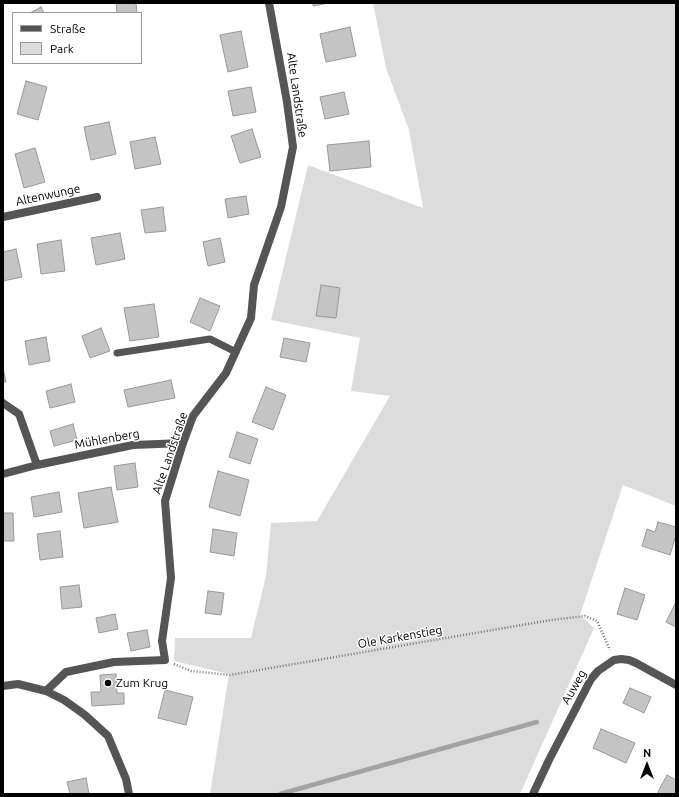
<!DOCTYPE html>
<html>
<head>
<meta charset="utf-8">
<style>
	body { margin:0 }
	#map { position:relative; width:679px; height:797px; overflow:hidden; background:#fff; font-family:Ubuntu,sans-serif }
	canvas { display:block }
	.frame { position:absolute; inset:0; border:4px solid #000; pointer-events:none }
	.legend { position:absolute; left:12px; top:12px; width:130px; height:52px; box-sizing:border-box; background:#fff; border:1px solid #999; margin:0; padding:5px 7px; list-style:none; font-size:12px; color:#000 }
	.legend li { display:flex; align-items:center; gap:8px; height:20px }
	.legend b { width:20px; border:1px solid #999 }
	.north { position:absolute; left:627px; top:745px; width:40px; height:40px; -webkit-text-stroke:3px #fff; paint-order:stroke; rotate:0deg; font-size:11px; font-weight:700; line-height:16px; text-align:center; color:#000 }
	.north::after { content:''; display:block; margin:auto; width:14px; height:18px; background:#000; clip-path:polygon(50% 0,100% 100%,50% 72%,0 100%) }
</style>
</head>
<body>
<div id="map">
<canvas width="679" height="797"></canvas>
<div class="frame"></div>
<ul class="legend">
<li><b style="height:5px;background:#555"></b>Straße</li>
<li><b style="height:11px;background:#dcdcdc"></b>Park</li>
</ul>
<div class="north">N</div>
</div>
<script>
const context = document.querySelector('canvas').getContext('2d');
context.lineJoin = 'round';
function fillPath(path, color) { context.fillStyle = color; context.fill(path, 'evenodd'); }
const shape = rows => new Path2D(rows.map(r => 'M' + r).join(''));
function trace(path, color, width, dash) { context.strokeStyle = color; context.lineWidth = width; context.lineCap = dash ? 'butt' : 'round'; context.setLineDash(dash || []); context.stroke(path); }
function drawText(font, color, halo, rows, align = 'center') {
  context.font = font + ' Ubuntu,sans-serif'; context.lineWidth = 3; context.setLineDash([]); context.textBaseline = 'middle'; context.strokeStyle = halo; context.fillStyle = color; for (const [text, x, y, turn = 0] of rows) {
    context.save(); context.translate(x, y); context.rotate((+turn || 0) * Math.PI / 180); context.textAlign = isNaN(turn) ? turn : align; if (halo) context.strokeText(text, 0, 0); context.fillText(text, 0, 0); context.restore();
  }
}
fillPath(shape([
	[373,3,676,3,676,506,623,485,580,615,594,628,520,794,210,794,229,674,174,661,175,638,251,638,266,576,271,523,317,521,390,396,351,391,360,338,271,320,308,165,423,208,409,130,386,68]
]), '#dcdcdc');
trace(shape([
	[280,794,537,722]
]), '#a3a3a3', 4.5);
const building = shape([
	[116,3,136,3,137,13,117,13,116,3],
	[313,3,328,3,313,6,313,3],
	[41,7,44,13,30,13,41,7],
	[350,27,356,56,326,62,320,34,350,27],
	[241,31,248,67,228,72,220,35,241,31],
	[26,81,47,87,38,120,17,114,26,81],
	[251,87,256,112,233,116,228,91,251,87],
	[344,92,349,114,325,119,320,97,344,92],
	[109,122,116,154,91,160,84,127,109,122],
	[252,129,261,157,240,163,231,136,252,129],
	[155,137,161,164,135,169,130,142,155,137],
	[369,141,371,167,330,171,327,145,369,141],
	[35,148,45,182,24,188,15,154,35,148],
	[246,196,249,214,228,218,225,199,246,196],
	[163,207,166,231,145,233,141,210,163,207],
	[120,233,125,259,96,265,91,238,120,233],
	[220,238,225,262,208,266,203,242,220,238],
	[61,240,65,271,41,274,37,244,61,240],
	[16,249,22,277,3,281,3,252,16,249],
	[321,285,340,288,336,318,316,316,321,285],
	[200,298,220,306,210,331,190,322,200,298],
	[154,304,159,337,130,341,124,308,154,304],
	[101,328,110,351,90,358,82,336,101,328],
	[46,337,50,361,29,365,25,341,46,337],
	[284,338,310,343,306,362,280,357,284,338],
	[3,368,6,382,3,382,3,368],
	[171,380,175,398,128,407,124,390,171,380],
	[71,384,75,402,50,408,46,391,71,384],
	[266,387,286,395,273,430,252,422,266,387],
	[73,424,77,440,54,446,50,431,73,424],
	[237,432,258,439,250,464,229,457,237,432],
	[135,463,138,487,117,490,114,466,135,463],
	[218,471,249,480,240,516,209,507,218,471],
	[111,487,118,522,84,528,78,493,111,487],
	[59,492,62,512,34,517,31,497,59,492],
	[3,513,13,513,14,541,3,541,3,513],
	[658,522,676,527,676,535,670,555,642,546,647,529,655,532,658,522],
	[213,529,237,533,234,556,210,552,213,529],
	[60,531,63,557,40,560,37,534,60,531],
	[79,585,82,607,62,609,60,587,79,585],
	[625,588,645,595,637,620,617,614,625,588],
	[208,591,224,593,221,615,205,613,208,591],
	[676,602,676,627,666,622,676,602],
	[115,614,118,629,99,633,96,618,115,614],
	[147,630,150,647,131,651,127,633,147,630],
	[116,674,117,693,124,693,124,704,92,706,91,692,101,692,100,675,116,674],
	[630,688,651,697,644,713,623,703,630,688],
	[165,690,193,697,186,725,158,718,165,690],
	[601,729,635,743,626,763,593,748,601,729],
	[667,775,676,780,676,794,657,794,667,775],
	[86,778,89,794,70,794,67,782,86,778]
]);
fillPath(building, '#c4c4c4');
trace(building, '#999', 1);
trace(shape([
	[174,664,191,671,230,675,551,620,585,616,597,621,610,650]
]), '#777', 2.5, [1, 2]);
trace(shape([
	[117,353,210,339,236,352]
]), '#555', 7);
trace(shape([
	[3,217,97,197],
	[3,403,19,414,37,465],
	[3,474,37,465,133,445,183,443],
	[3,686,18,684,46,691,64,700,85,715,108,736,126,779,129,794],
	[46,691,66,672,114,662,165,660,162,641,171,578,165,501,183,443,193,416,226,373,251,318,254,285,281,207,293,147,287,102,269,3],
	[533,794,549,760,591,679,598,671,614,660,621,659,629,660,636,663,676,685]
]), '#555', 8);
for (const [x, y, r, color] of [
	[108,683,4,"#000"]
]) { const dot = new Path2D(); dot.arc(x, y, r, 0, 2 * Math.PI); context.fillStyle = color; context.fill(dot); trace(dot, '#fff', 1.5); }
drawText('12px', '#000', '#fff', [
	["Alte Landstraße",297,95,82],
	["Altenwunge",48,195,-12],
	["Mühlenberg",107,439,-10],
	["Alte Landstraße",170,453,-71],
	["Ole Karkenstieg",400,637,-10],
	["Auweg",574,687,-60]
]);
drawText('12px', '#000', '#fff', [
	["Zum Krug",116,683]
], 'left');
</script>
</body>
</html>
